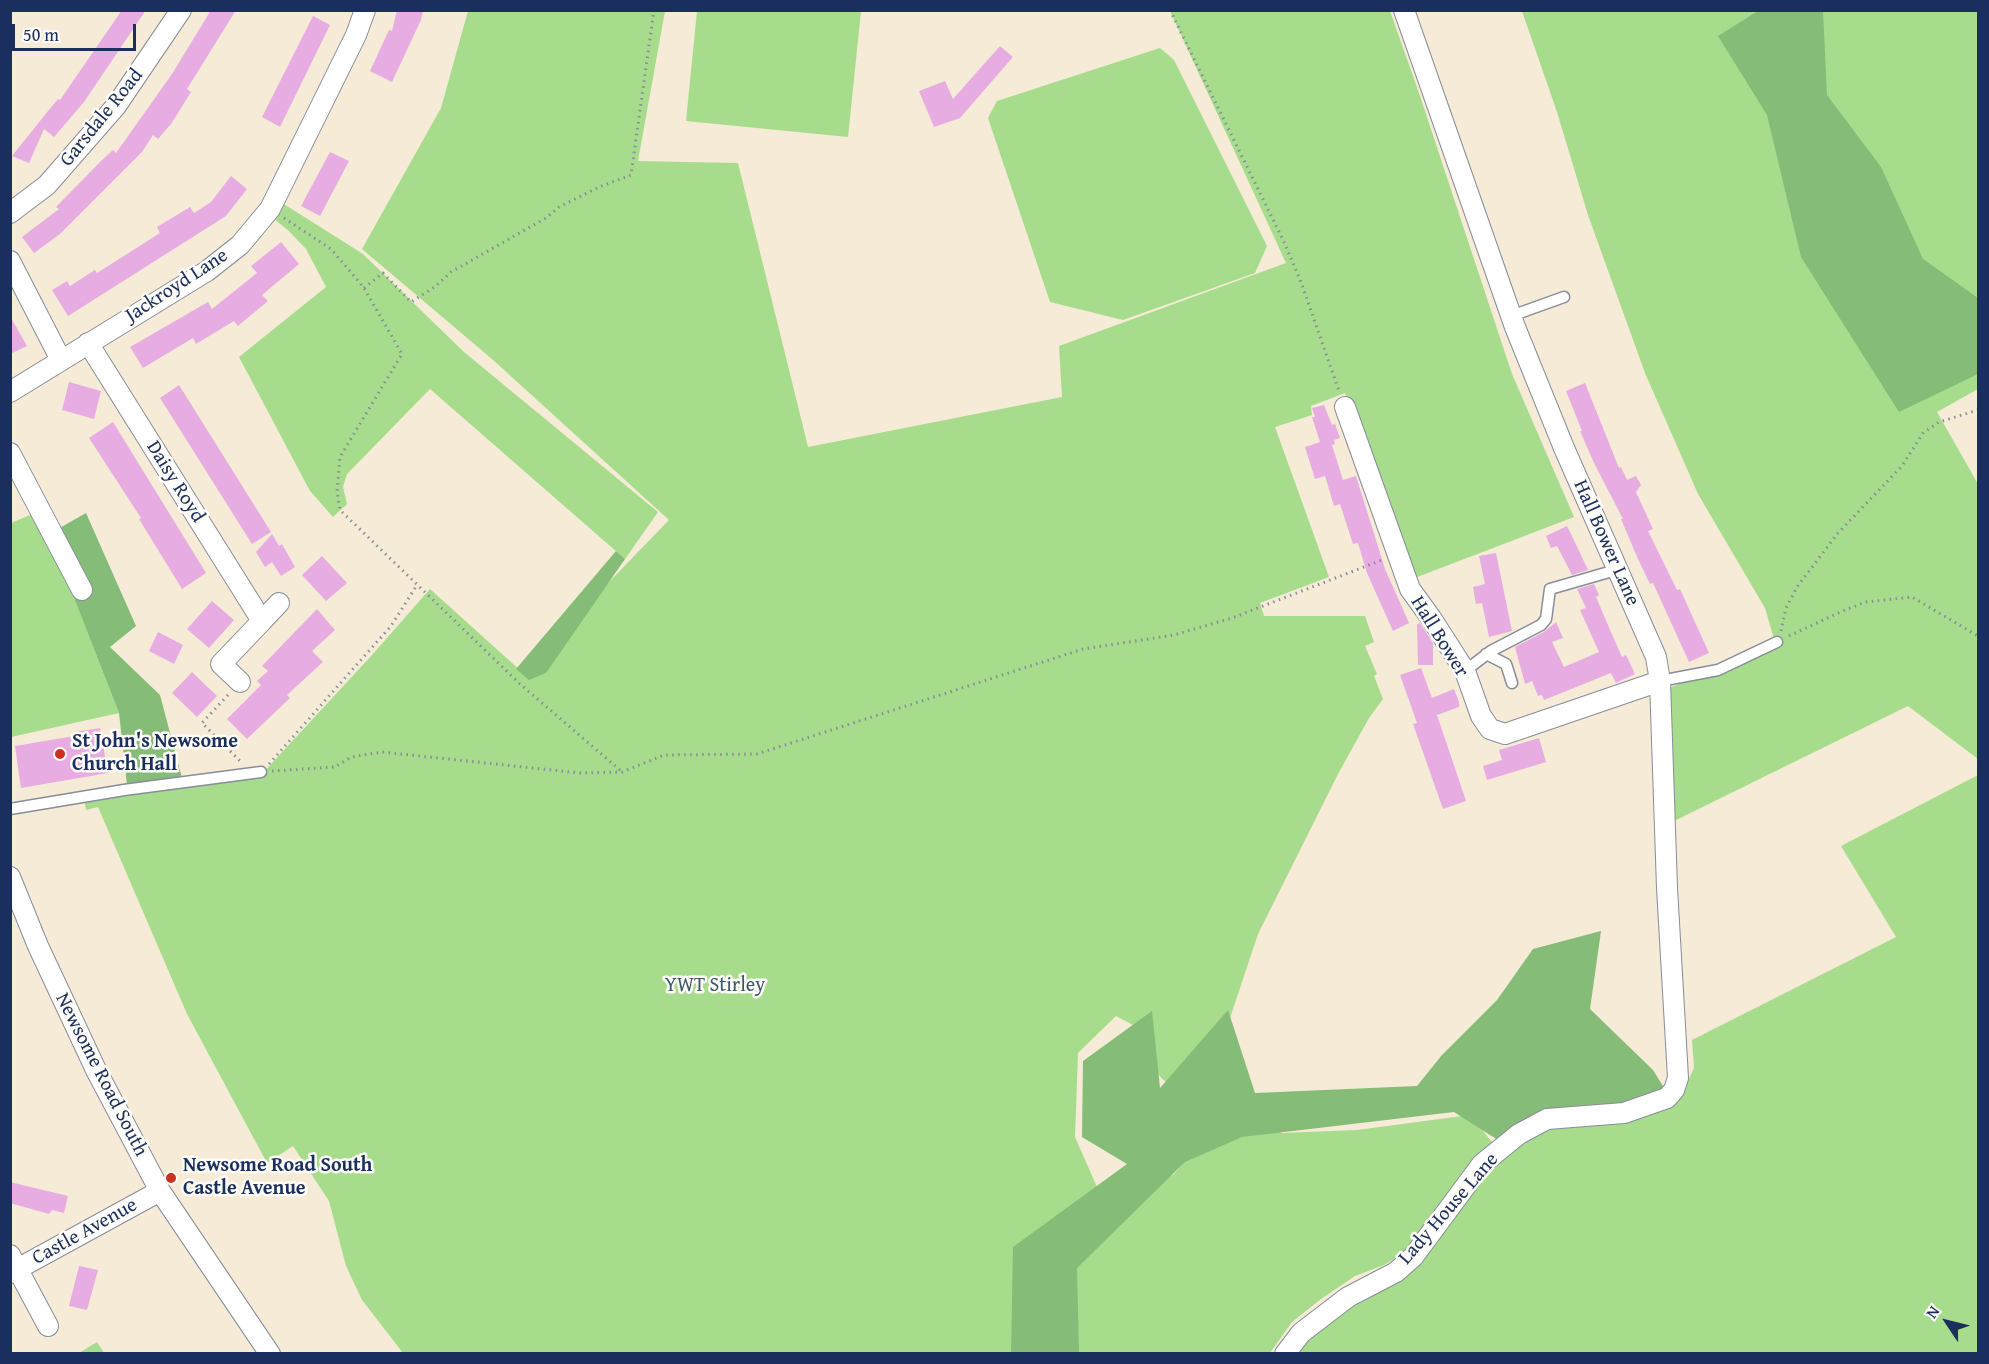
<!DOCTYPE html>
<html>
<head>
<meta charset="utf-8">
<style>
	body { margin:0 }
	#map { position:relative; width:1989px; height:1364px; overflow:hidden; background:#f5ebd7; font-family:"Gentium Book Plus",serif }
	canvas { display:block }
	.frame { position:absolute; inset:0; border:12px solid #1b2f5e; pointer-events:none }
	.north { position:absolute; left:1917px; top:1292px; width:60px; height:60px; -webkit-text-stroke:4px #fdfcf7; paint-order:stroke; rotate:305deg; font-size:16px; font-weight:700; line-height:24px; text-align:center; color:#1b2f5e }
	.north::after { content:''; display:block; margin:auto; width:21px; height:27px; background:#1b2f5e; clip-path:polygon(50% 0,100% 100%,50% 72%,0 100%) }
	.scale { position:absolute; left:12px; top:24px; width:124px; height:27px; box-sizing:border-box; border:3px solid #1b2f5e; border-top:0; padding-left:8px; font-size:18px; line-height:21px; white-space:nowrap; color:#1b2f5e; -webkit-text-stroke:4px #fdfcf7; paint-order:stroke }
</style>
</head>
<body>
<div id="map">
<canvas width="1989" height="1364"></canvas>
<div class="frame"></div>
<div class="north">N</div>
<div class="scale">50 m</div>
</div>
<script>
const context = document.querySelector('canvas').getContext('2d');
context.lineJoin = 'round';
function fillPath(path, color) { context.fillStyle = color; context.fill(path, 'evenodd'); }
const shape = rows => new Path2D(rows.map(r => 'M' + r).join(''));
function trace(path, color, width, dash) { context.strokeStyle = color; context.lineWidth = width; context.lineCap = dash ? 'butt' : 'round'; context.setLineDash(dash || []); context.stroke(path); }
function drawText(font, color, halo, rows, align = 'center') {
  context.font = font + ' "Gentium Book Plus",serif'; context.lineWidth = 5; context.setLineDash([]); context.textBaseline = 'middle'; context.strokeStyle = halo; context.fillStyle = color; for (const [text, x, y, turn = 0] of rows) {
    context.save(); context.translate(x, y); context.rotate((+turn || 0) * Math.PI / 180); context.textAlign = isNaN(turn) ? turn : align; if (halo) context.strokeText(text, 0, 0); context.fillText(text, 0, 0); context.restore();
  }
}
fillPath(shape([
	[468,11,665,11,638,161,738,163,808,447,1062,397,1059,346,1286,263,1170,11,1390,11,1419,93,1512,374,1574,517,1412,579,1345,393,1311,406,1312,415,1275,427,1329,577,1260,603,1264,616,1365,616,1374,642,1365,646,1377,674,1374,676,1383,699,1369,718,1338,774,1258,934,1211,1075,1229,1117,1282,1133,1357,1130,1470,1115,1496,1147,1404,1253,1384,1265,1355,1276,1321,1299,1292,1322,1270,1353,403,1353,362,1300,346,1266,329,1201,293,1146,267,1163,187,1014,98,807,86,810,84,798,261,775,372,655,430,589,522,672,669,520,492,359,362,249,441,108],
	[1116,1016,1135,1026,1140,1049,1162,1079,1182,1092,1214,1128,1173,1175,1128,1194,1097,1187,1075,1137,1078,1053],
	[697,11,861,11,848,137,686,121],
	[1522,11,1978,11,1978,389,1937,412,1978,484,1978,759,1908,706,1670,823,1669,688,1776,646,1765,608,1698,494,1645,373,1588,215,1557,112],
	[1160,48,1174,60,1267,246,1255,273,1123,320,1050,302,988,118,997,101],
	[279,201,363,254,464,352,658,512,625,559,430,389,347,474,343,487,347,504,333,517,310,491,239,357,326,287,306,249,288,230,269,215],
	[37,512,49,534,119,713,11,737,11,523],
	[1978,775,1978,1353,1293,1354,1297,1348,1366,1294,1509,1148,1545,1129,1636,1117,1678,1102,1694,1068,1692,1040,1896,937,1841,846],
	[97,1342,104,1353,79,1353]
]), '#a6dc8c');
fillPath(shape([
	[1758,11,1823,11,1827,95,1881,167,1923,259,1978,298,1978,374,1899,412,1801,257,1767,115,1718,36],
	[86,513,136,626,110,647,160,695,182,778,127,785,119,713,49,534],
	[616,551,625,559,546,673,529,680,516,669],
	[1601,931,1590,1009,1653,1070,1666,1091,1501,1142,1454,1112,1242,1137,1185,1162,1077,1268,1079,1353,1011,1354,1013,1247,1127,1164,1082,1137,1083,1061,1152,1011,1160,1088,1228,1010,1255,1093,1417,1086,1442,1055,1497,1000,1533,949]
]), '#84bc78');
fillPath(shape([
	[122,10,146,10,84,102,54,137,44,129,29,163,12,156,48,111,58,99,60,100],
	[211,10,236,10,187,89,191,92,171,124,158,139,153,135,142,152,60,234,34,253,22,237,59,209,56,207,101,161,113,150,116,153,172,74],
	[397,10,423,10,421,20,392,82,370,71,389,30,392,31],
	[313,16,330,25,280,127,262,117],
	[1000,46,1013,57,960,118,934,127,919,91,945,81,953,99],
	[330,152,349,161,320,216,301,206],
	[231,176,247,189,226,216,68,316,52,290,67,281,70,286,95,270,97,273,160,233,157,227,190,207,194,213,211,202],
	[281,242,299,264,262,295,268,301,238,326,234,321,196,344,193,338,143,368,130,347,208,302,212,309,257,273,251,266],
	[10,316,27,346,10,354],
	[69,382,101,391,94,419,62,410],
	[1585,383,1619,468,1621,467,1627,480,1636,476,1641,485,1636,492,1653,529,1648,531,1677,590,1680,589,1709,653,1689,662,1653,583,1650,584,1638,559,1621,519,1623,519,1594,463,1580,431,1582,431,1566,391],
	[179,385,271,532,252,544,160,398],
	[1324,405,1332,425,1335,424,1340,438,1334,440,1335,444,1332,445,1343,480,1356,476,1385,569,1409,623,1393,631,1367,573,1358,543,1353,544,1340,504,1334,506,1325,476,1315,479,1305,447,1320,442,1312,417,1315,417,1312,408],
	[113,422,206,573,182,589,139,519,141,518,89,438],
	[1567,526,1573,538,1588,570,1572,575,1557,546,1551,548,1546,536],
	[272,534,279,546,282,544,295,567,281,576,272,562,265,567,256,552],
	[1496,553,1512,631,1489,637,1482,603,1476,604,1473,587,1485,584,1479,556],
	[322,556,347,583,326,601,302,575],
	[1594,584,1599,595,1596,597,1614,639,1622,657,1626,655,1635,674,1616,683,1611,673,1544,700,1542,695,1538,696,1532,681,1525,684,1515,647,1544,632,1556,622,1563,638,1552,642,1564,667,1599,652,1580,610,1586,608,1577,589],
	[212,601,234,620,209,648,187,629],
	[317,609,335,630,312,651,323,662,287,695,290,698,247,739,227,719,261,685,257,681,268,671,262,666],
	[1420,623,1433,643,1433,665,1418,665,1417,624],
	[158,632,183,645,174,664,149,651],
	[1421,668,1432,698,1454,689,1459,702,1459,707,1437,715,1466,801,1443,809,1413,724,1417,723,1400,675],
	[192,672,217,696,197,717,172,693],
	[100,728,108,773,21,788,15,746,74,736,74,732],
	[1539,738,1546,762,1487,780,1483,766,1502,760,1499,750],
	[10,1182,68,1196,64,1213,52,1210,49,1214,10,1203],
	[79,1266,98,1270,87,1310,69,1306]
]), '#e7ade2');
const service = shape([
	[1511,316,1564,297],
	[1486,654,1506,664,1512,683],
	[1465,671,1491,651,1541,625,1546,619,1550,589,1616,570],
	[1660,681,1718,670,1777,642],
	[10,809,124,790,261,772]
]);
const minor = shape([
	[10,213,47,185,116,106,181,10],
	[10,261,61,360],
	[88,343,262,621,221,664,240,682],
	[10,392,207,271,240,245,270,209,356,35,365,10],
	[1345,407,1410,589,1431,618,1465,671,1481,716,1490,729,1505,734,1660,681],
	[10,453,82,590],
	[262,621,279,603],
	[10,877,38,946,96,1070,160,1191,270,1354],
	[10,1255,48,1326],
	[10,1273,160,1191],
	[1285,1354,1301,1333,1348,1297,1396,1272,1413,1257,1482,1164,1519,1134,1547,1119,1624,1113,1667,1098,1674,1090,1678,1078,1667,888,1660,681,1656,657,1564,448,1515,327,1404,10]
]);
trace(service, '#888d9a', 13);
trace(minor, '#888d9a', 22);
trace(shape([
	[1170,10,1284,242,1301,282,1339,391],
	[284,218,331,249,349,270,364,288,402,354,340,457,337,492,340,510,520,684,621,771],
	[364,288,383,273,411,302,436,286,451,272,546,218,559,207,599,187,631,175,654,10],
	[1781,631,1786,608,1797,587,1838,533,1902,466,1923,433,1939,422,1978,410],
	[1789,636,1845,610,1866,602,1912,597,1978,636],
	[228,695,202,723,240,761],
	[269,764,391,626,417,585],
	[272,771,335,767,351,757,382,752,580,773,622,772,664,755,757,754,1083,649,1174,635,1232,618,1382,560]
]), '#888d9a', 3, [1.5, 4.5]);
trace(service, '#fff', 10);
trace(minor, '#fff', 20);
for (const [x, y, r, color] of [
	[60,754,6,"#c8321e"],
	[171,1178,6,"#c8321e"]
]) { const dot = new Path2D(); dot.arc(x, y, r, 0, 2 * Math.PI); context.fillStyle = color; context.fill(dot); trace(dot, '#fdfcf7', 2); }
drawText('20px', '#1b2f5e', '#fdfcf7', [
	["Garsdale Road",102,118,-51],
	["Jackroyd Lane",177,286,-33],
	["Daisy Royd",175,482,58],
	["Hall Bower Lane",1606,543,66],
	["Hall Bower",1439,637,58],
	["Newsome Road South",101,1075,63],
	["Lady House Lane",1449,1209,-49],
	["Castle Avenue",85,1232,-29]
]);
drawText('bold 20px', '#1b2f5e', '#fdfcf7', [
	["St John's Newsome",72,742],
	["Church Hall",72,765],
	["Newsome Road South",183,1166],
	["Castle Avenue",183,1189]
], 'left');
drawText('20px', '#3e5a6a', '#fdfcf7', [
	["YWT Stirley",715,986]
]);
</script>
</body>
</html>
